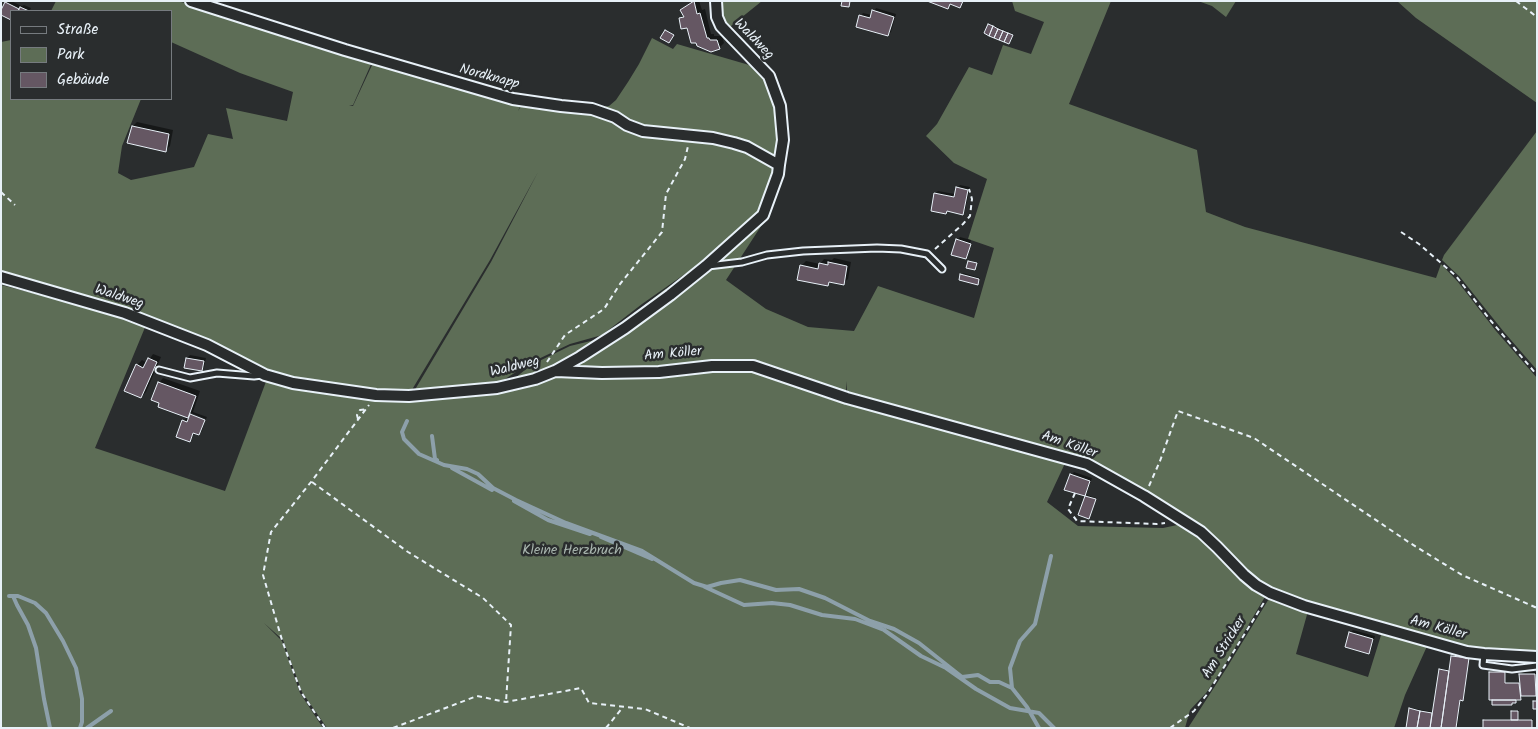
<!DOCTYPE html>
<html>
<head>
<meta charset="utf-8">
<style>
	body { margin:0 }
	#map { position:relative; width:1538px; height:729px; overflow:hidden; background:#2a2d2e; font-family:Kalam,sans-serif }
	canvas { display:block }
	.frame { position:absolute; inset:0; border:2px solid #e8f1f8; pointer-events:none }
	.legend { position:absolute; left:10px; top:10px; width:162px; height:90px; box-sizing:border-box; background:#2a2d2e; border:1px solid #767b7f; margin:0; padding:6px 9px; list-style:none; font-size:15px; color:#e8f1f8 }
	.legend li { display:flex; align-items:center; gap:10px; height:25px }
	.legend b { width:25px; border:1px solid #767b7f }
</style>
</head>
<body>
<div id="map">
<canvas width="1538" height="729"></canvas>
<div class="frame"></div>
<ul class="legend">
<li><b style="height:6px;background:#2a2d2e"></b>Straße</li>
<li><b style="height:14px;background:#5d6d56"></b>Park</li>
<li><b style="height:14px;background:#655763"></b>Gebäude</li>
</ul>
</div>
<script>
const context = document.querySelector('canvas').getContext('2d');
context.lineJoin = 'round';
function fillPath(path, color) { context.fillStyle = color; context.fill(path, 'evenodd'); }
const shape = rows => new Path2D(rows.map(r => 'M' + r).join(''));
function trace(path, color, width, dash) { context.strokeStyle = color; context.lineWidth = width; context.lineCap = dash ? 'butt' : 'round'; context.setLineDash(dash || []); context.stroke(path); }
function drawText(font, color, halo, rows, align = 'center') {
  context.font = font + ' Kalam,sans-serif'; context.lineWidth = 5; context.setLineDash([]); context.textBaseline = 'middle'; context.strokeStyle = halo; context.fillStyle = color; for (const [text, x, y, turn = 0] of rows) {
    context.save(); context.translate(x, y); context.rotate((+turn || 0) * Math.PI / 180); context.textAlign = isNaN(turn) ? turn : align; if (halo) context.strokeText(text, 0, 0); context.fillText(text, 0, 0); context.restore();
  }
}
fillPath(shape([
	[56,1,176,1,190,4,372,62,353,105,349,105,353,106,373,63,432,80,522,102,518,111,523,103,592,111,591,106,602,107,609,106,616,100,628,82,639,64,652,38,673,49,677,44,756,67,765,77,778,107,780,141,767,217,726,280,766,309,808,327,854,331,878,286,974,318,994,248,968,239,987,179,954,163,926,136,937,124,969,67,992,75,1003,45,1031,54,1044,22,1015,11,1012,1,1111,1,1069,104,1197,150,1206,212,1245,227,1436,278,1441,264,1458,282,1496,331,1537,378,1537,653,1488,651,1458,647,1351,618,1287,598,1270,590,1257,582,1246,573,1204,530,1143,492,1088,461,847,395,847,381,845,400,998,442,1067,459,1047,502,1078,526,1163,528,1182,524,1216,549,1243,576,1266,595,1223,668,1206,693,1190,710,1185,728,327,728,302,692,283,640,264,623,282,641,300,693,323,728,1,728,1,285,123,316,146,325,95,448,225,491,267,379,292,385,325,389,356,395,409,400,450,398,498,392,531,365,570,346,603,338,664,290,704,263,702,262,642,304,602,335,570,344,532,362,497,384,413,393,491,262,538,172,490,260,410,393,358,390,294,381,259,369,209,343,126,309,1,272,1,42,11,40,11,99,141,99,122,146,118,173,131,180,194,167,208,134,233,139,226,108,287,121,293,92,240,73,171,42,171,11,51,11],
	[718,1,762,1,726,30,720,17],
	[1198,1,1236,1,1226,17,1212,6],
	[1397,1,1537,1,1537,103,1416,18],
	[1537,131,1537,370,1504,332,1460,277,1442,260,1444,255],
	[1270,597,1308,611,1296,654,1368,677,1382,632,1428,644,1405,695,1394,728,1188,728,1226,669]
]), '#5d6d56');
fillPath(shape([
	[8,1,11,1,22,6,24,5,31,8,30,10,32,11,11,11,11,19,1,14],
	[692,1,699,1,702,10,705,9,711,34,714,34,714,36,722,36,724,43,719,48,680,19,685,14,681,10],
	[876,8,896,14,891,32,888,35,861,16,863,13,872,15],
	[990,24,1013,34,1010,42,989,25],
	[137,122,173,130,170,146,165,151,133,126],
	[960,185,970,187,965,210,962,213,948,210,946,213,935,194,938,191,955,194,957,188],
	[960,237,971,240,966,256,968,256,966,258,957,240],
	[834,258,851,262,848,279,843,283,832,281,828,285,801,266,806,261,820,264,824,259,832,260],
	[963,273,980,278,978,283,977,284,960,279],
	[153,354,161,357,146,392,141,397,137,365,142,360,147,363],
	[190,355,206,358,204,367,201,370,187,358],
	[163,378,200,391,193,412,207,417,206,419,191,413,191,416,205,421,202,431,199,434,195,432,190,441,183,421,187,417,159,383],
	[1074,472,1092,478,1087,492,1084,495,1071,475],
	[1087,495,1096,498,1089,518,1080,515],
	[1353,630,1375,636,1371,650,1368,652,1350,633],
	[1454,655,1469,657,1464,698,1461,699,1457,728,1408,728,1411,708,1433,712,1440,670,1441,669,1450,670],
	[1492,671,1506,671,1506,683,1521,682,1520,675,1523,672,1537,672,1537,693,1535,694,1521,695,1520,699,1517,699,1512,704,1491,672],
	[1513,710,1519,710,1519,719,1533,719,1533,728,1484,728,1485,719,1512,719]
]), '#0007');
trace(shape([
	[407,421,402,432,404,439,419,454,444,465,467,469,478,474,493,488,516,500,566,523,642,551,694,583,707,587,721,583,740,580,776,590,799,589,825,598,870,621,894,629,919,643,962,677,978,675,990,682,999,682,1012,688,1027,707,1039,728],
	[432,436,435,459,437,460],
	[452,468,492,490],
	[514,501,548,520,590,534],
	[601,537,652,559],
	[705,587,744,605,772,603,790,605,822,615,855,619,884,630,921,656,946,668,976,689,1010,708,1039,713,1054,728],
	[9,596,18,596,35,603,46,613,63,641,76,668,82,699,82,722,80,728],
	[13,596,17,605,28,625,36,648,44,699,50,728],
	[1012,688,1010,668,1020,641,1035,624,1051,556],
	[87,728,111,711]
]), '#8da0aa', 4);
const building = shape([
	[694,1,697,14,700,13,707,38,709,38,710,40,717,40,720,49,711,52,697,46,696,43,691,43,687,28,681,29,679,18,684,17,680,10,694,1],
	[842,1,850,1,849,7,841,6,842,1],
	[927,1,963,1,960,8,950,4,948,9,927,1],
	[5,2,19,9,18,11,11,11,11,20,1,15,1,10,5,2],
	[20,7,29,11,18,11,20,7],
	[872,10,894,17,888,36,856,27,859,15,870,18,872,10],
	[988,24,993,26,989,36,984,33,988,24],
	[993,26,998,29,994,38,989,36,993,26],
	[998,29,1003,31,999,40,994,38,998,29],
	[665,30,674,35,669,43,660,38,665,30],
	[1003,31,1008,33,1004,42,999,40,1003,31],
	[1008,33,1013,35,1009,44,1004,42,1008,33],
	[132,126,169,134,166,152,127,143,132,126],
	[956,187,968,190,963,215,947,211,946,214,931,211,934,193,954,197,956,187],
	[956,239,971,244,966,259,951,255,956,239],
	[968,261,977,263,975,270,966,268,968,261],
	[828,262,847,266,844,285,829,282,828,286,797,280,800,265,818,269,819,263,828,265,828,262],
	[960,274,979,279,978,285,959,280,960,274],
	[148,358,157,362,141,398,124,391,136,364,143,368,148,358],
	[186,358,204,361,202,371,184,368,186,358],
	[158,382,196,396,188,418,158,407,159,403,151,400,158,382],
	[190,414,205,420,199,435,193,433,190,442,176,437,182,420,187,422,190,414],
	[1070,474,1090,481,1085,496,1064,490,1070,474],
	[1085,496,1096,499,1089,519,1078,515,1085,496],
	[1349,632,1373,639,1369,654,1345,647,1349,632],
	[1451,656,1469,658,1463,701,1460,700,1456,728,1441,728,1451,656],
	[1439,669,1449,671,1441,728,1430,728,1439,669],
	[1489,672,1505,672,1505,683,1519,683,1521,700,1489,700,1489,672],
	[1519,674,1535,674,1536,696,1521,696,1519,674],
	[1492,700,1516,700,1516,703,1512,703,1512,705,1492,705,1492,700],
	[1533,701,1537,701,1537,709,1533,709,1533,701],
	[1409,708,1420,711,1417,728,1406,728,1409,708],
	[1420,711,1432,713,1430,728,1417,728,1420,711],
	[1511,711,1518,711,1518,720,1511,720,1511,711],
	[1483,720,1532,720,1532,728,1483,728,1483,720]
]);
fillPath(building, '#655763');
trace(building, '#e8f1f8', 1);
const service = shape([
	[708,266,742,262,767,255,803,251,877,248,901,249,927,254,942,269],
	[159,370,190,378,217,373,254,376,262,375],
	[1484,654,1483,665,1512,669,1537,666]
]);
const minor = shape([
	[191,1,345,50,513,99,561,106,592,109,615,117,627,125,643,131,713,138,734,143,747,147,779,165],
	[1,277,125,313,207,345,265,375,293,383,376,395,409,396,497,388,535,379,555,371,580,357,625,328,670,295,706,266,763,215,778,174,779,165,783,140,780,106,769,76,721,26,717,17,716,1],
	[556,371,602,373,659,372,712,366,753,366,847,398,1087,464,1144,496,1201,532,1217,547,1244,575,1256,585,1270,593,1304,606,1467,652,1484,654,1537,657]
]);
trace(service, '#e8f1f8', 9);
trace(minor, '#e8f1f8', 14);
trace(shape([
	[1516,1,1537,17],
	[1,192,15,205],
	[1401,232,1419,244,1456,276,1491,321,1537,375],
	[935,249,963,224,970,216,972,199,969,189],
	[547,362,565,335,604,309,620,284,662,232,666,194,685,159,688,146],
	[358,419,357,415,360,410,367,409],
	[312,482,408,552,483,598,511,625,506,702],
	[1149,486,1160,461,1178,411,1254,438,1410,543,1462,575,1537,608],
	[1075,493,1068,509,1077,521,1157,524,1165,523],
	[325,728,301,692,282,640,263,575,271,532,311,482,369,405],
	[393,728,477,696,506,702,581,688,589,703,645,709,690,728],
	[606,728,623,707],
	[1170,728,1194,711,1208,693,1265,601]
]), '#e8f1f8', 2, [5, 4]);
trace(service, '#2a2d2e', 5);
trace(minor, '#2a2d2e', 10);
drawText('14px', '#e8f1f8', '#2a2d2e', [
	["Waldweg",753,40,46],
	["Nordknapp",489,78,15],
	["Waldweg",119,298,18],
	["Am Köller",673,355,-5],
	["Waldweg",515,368,-14],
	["Am Köller",1069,446,19],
	["Am Köller",1438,629,15],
	["Am Stricker",1225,648,-58]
]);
drawText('14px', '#a9b6af', '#2a2d2e', [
	["Kleine Herzbruch",572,552]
]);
</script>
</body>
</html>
